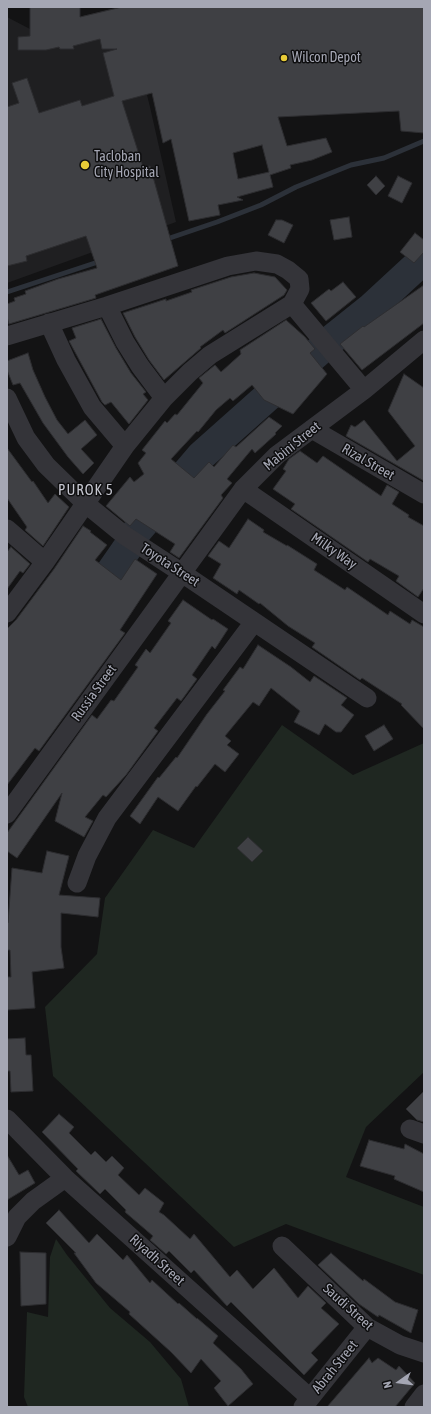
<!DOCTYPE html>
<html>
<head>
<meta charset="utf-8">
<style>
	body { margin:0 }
	#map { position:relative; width:431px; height:1414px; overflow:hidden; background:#131314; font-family:"Asap Condensed",sans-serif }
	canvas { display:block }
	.frame { position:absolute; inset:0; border:8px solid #a5a7b4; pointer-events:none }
	.north { position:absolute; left:379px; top:1362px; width:40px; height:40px; -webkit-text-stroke:3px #0e0e0f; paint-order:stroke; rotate:256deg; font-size:11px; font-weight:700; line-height:16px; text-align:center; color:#a5a7b4 }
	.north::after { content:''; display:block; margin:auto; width:14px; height:18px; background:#a5a7b4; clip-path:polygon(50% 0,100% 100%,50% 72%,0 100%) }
</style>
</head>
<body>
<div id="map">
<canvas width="431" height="1414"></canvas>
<div class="frame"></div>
<div class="north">N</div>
</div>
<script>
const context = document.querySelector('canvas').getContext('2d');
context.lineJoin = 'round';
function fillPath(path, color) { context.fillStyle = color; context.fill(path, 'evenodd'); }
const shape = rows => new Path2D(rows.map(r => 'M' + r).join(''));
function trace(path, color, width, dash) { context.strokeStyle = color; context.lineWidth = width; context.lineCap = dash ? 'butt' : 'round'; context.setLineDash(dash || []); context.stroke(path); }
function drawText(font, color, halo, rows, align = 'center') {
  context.font = font + ' "Asap Condensed",sans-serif'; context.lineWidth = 3; context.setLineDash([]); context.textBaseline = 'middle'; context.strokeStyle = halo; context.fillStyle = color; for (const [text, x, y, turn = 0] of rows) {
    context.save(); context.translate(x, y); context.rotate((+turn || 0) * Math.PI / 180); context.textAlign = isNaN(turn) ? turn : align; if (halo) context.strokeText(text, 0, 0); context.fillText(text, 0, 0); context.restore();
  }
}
fillPath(shape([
	[119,7,125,7,150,107,176,222,7,283,7,17,30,29]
]), '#1f1f21');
fillPath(shape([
	[282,725,353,775,424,743,424,1072,366,1127,346,1177,424,1207,424,1275,286,1224,234,1247,53,1076,45,1007,97,954,105,898,153,830,194,848],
	[56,1239,67,1255,110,1308,150,1342,181,1379,189,1407,28,1407,24,1397,27,1312,48,1317,50,1257]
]), '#1f2721');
trace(shape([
	[164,240,217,222,261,205,296,187,351,165,384,158,424,141],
	[7,292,101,261]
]), '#2c3139', 5);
trace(shape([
	[331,340,371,308,424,259],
	[137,531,201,456,320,350],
	[87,606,128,547]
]), '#2c3139', 30);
const building = shape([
	[30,7,80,7,80,17,122,7,424,7,424,133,401,131,399,111,278,117,287,146,326,138,332,152,312,160,290,165,291,168,270,175,273,187,237,197,243,200,218,205,220,215,189,221,171,139,163,143,152,93,122,101,143,167,150,166,178,266,95,295,96,298,9,324,7,317,7,304,15,301,14,298,26,294,25,291,58,279,97,268,86,236,26,256,27,261,7,266,7,107,19,103,12,83,27,78,39,113,80,100,82,106,114,96,103,53,117,49,102,49,100,39,73,46,74,49,60,49,59,47,46,50,18,50,18,37,30,36,30,7],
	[262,145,269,172,238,179,233,153,262,145],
	[376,176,385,186,376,195,367,185,376,176],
	[398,176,412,183,402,203,388,196,398,176],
	[349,217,352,237,334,240,330,220,349,217],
	[276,220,282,220,293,225,284,243,268,235,276,220],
	[415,233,424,240,424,252,414,263,400,252,415,233],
	[254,273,275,277,287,290,284,295,225,333,223,330,200,347,201,348,164,380,149,360,135,337,123,313,166,299,166,301,192,292,191,290,231,277,254,273],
	[343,282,356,297,326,321,311,303,329,289,331,291,343,282],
	[424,285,424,323,362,370,340,344,363,326,364,327,424,285],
	[101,319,116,348,131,373,146,392,143,394,148,400,129,424,111,402,105,405,102,402,69,341,76,338,72,328,101,319],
	[286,320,305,337,315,349,310,353,327,374,293,414,264,400,252,385,233,401,230,398,216,410,198,432,197,431,171,459,194,478,209,462,214,467,233,445,236,447,269,417,282,426,275,433,276,434,255,453,252,449,227,479,232,483,221,495,223,498,179,558,170,552,175,544,136,519,130,526,106,506,130,477,134,482,144,474,138,463,146,453,142,450,165,421,167,423,175,414,177,415,203,383,199,378,215,365,221,372,241,354,240,350,286,320],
	[28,353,33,370,45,397,57,420,68,434,85,420,97,435,81,449,94,463,83,474,68,457,43,423,20,383,13,385,7,370,7,361,28,353],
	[404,374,424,388,424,481,346,436,351,425,355,427,364,420,397,461,415,446,388,411,404,374],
	[7,448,32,482,33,481,48,503,55,494,69,507,43,546,25,530,27,527,7,498,7,448],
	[300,451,317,463,323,456,381,496,387,485,399,492,392,504,409,515,408,517,424,526,424,588,418,597,396,581,399,576,370,559,368,562,291,509,295,504,273,489,286,471,283,469,289,459,300,451],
	[248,519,264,530,263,532,287,546,287,545,317,564,314,570,345,590,347,587,388,615,390,611,410,624,412,620,424,627,424,729,401,705,402,704,362,678,360,680,312,647,315,643,288,626,260,603,259,604,239,590,237,594,213,578,221,564,208,556,219,541,229,548,248,519],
	[83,526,91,531,90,532,107,545,95,560,121,580,135,559,157,574,120,630,125,633,39,751,35,748,7,785,7,629,16,620,54,569,83,526],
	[11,547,30,564,23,573,20,571,7,589,7,552,11,547],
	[183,600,212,620,213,619,228,629,215,649,212,646,192,675,197,679,181,701,177,698,154,728,158,731,126,775,106,797,103,795,85,817,93,821,84,837,55,821,62,793,17,858,7,851,7,833,92,715,97,719,111,700,114,701,138,667,135,665,146,649,150,653,171,623,168,621,183,600],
	[258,645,291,667,310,682,314,676,347,698,341,705,354,715,341,732,336,732,325,724,319,735,294,722,300,711,271,688,259,706,253,702,225,736,231,741,227,745,239,754,225,772,215,764,197,787,196,786,178,811,158,797,140,824,130,816,158,777,159,778,176,757,177,758,207,714,225,691,223,690,240,667,243,669,258,645],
	[384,725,393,739,374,751,365,736,384,725],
	[248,837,263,851,252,862,237,848,248,837],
	[47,851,69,856,59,895,100,898,98,917,61,913,61,947,64,968,32,972,35,1008,7,1010,7,977,11,977,10,950,7,950,7,923,8,923,12,868,42,873,47,851],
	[25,1038,26,1055,31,1055,33,1091,11,1092,10,1071,7,1071,7,1039,25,1038],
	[424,1091,424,1122,417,1120,406,1109,424,1091],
	[59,1114,74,1127,69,1133,91,1155,95,1151,106,1162,112,1156,124,1168,118,1175,139,1195,145,1188,164,1203,159,1212,164,1215,190,1239,194,1234,230,1277,237,1270,253,1289,274,1268,298,1298,308,1286,326,1303,321,1308,339,1324,311,1353,318,1360,304,1375,231,1302,227,1306,194,1270,191,1273,169,1251,166,1254,150,1240,153,1236,125,1212,126,1210,105,1189,100,1194,76,1171,78,1169,42,1132,59,1114],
	[369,1140,404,1149,405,1144,424,1154,424,1192,394,1179,395,1176,360,1166,369,1140],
	[7,1155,19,1175,28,1170,35,1183,7,1200,7,1155],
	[59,1210,89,1243,97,1234,123,1260,127,1255,150,1283,152,1280,178,1304,179,1303,197,1319,197,1318,218,1336,213,1343,241,1369,253,1384,228,1406,214,1388,221,1381,201,1359,191,1373,171,1352,129,1314,130,1312,96,1283,74,1253,76,1253,46,1223,59,1210],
	[20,1252,46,1253,46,1304,21,1306,20,1252],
	[331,1253,363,1281,364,1279,395,1302,418,1310,411,1333,379,1315,378,1317,359,1304,318,1265,331,1253],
	[369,1358,372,1363,378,1358,396,1370,399,1366,415,1383,395,1407,327,1407,369,1358]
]);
fillPath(building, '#3f4044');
trace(building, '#2d2d30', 1);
trace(shape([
	[292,304,364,390],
	[107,306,125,342,140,366,164,398],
	[49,323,66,360,92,407,125,446],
	[7,336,107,306,228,266,256,261,277,264,288,270,299,279,300,289,292,304,210,355,190,372,164,398,125,446,45,562,7,613],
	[7,398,26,438,46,465,86,504,124,535,182,573,367,698],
	[312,429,424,494],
	[243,489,424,614],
	[7,529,45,562],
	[7,814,243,489,277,455,364,390,424,340],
	[77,883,87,856,107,818,254,622],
	[7,1119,65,1178,310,1398],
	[410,1129,424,1134],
	[7,1237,17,1217,33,1201,65,1178],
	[282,1246,367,1327,400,1345,424,1353],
	[303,1407,367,1327],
	[414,1407,424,1394]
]), '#343439', 19);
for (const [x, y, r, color] of [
	[284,58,4,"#e8cb37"],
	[85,165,5,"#e8cb37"]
]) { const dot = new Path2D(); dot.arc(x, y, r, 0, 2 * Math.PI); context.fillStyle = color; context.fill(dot); trace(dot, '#0e0e0f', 1.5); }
drawText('14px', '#a5a7b4', '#0e0e0f', [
	["Wilcon Depot",292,58],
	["Tacloban",94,157],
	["City Hospital",94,173]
], 'left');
drawText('14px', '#a5a7b4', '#0e0e0f', [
	["Mabini Street",292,446,-39],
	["Rizal Street",368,462,30],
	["Milky Way",334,551,35],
	["Toyota Street",170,565,33],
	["Russia Street",94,693,-54],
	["Riyadh Street",157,1260,42],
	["Saudi Street",348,1307,42],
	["Abrah Street",335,1367,-51]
]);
context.letterSpacing = '1px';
drawText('15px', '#c6c7d0', '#0e0e0f', [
	["PUROK 5",86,490]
]);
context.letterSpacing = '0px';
</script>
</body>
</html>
